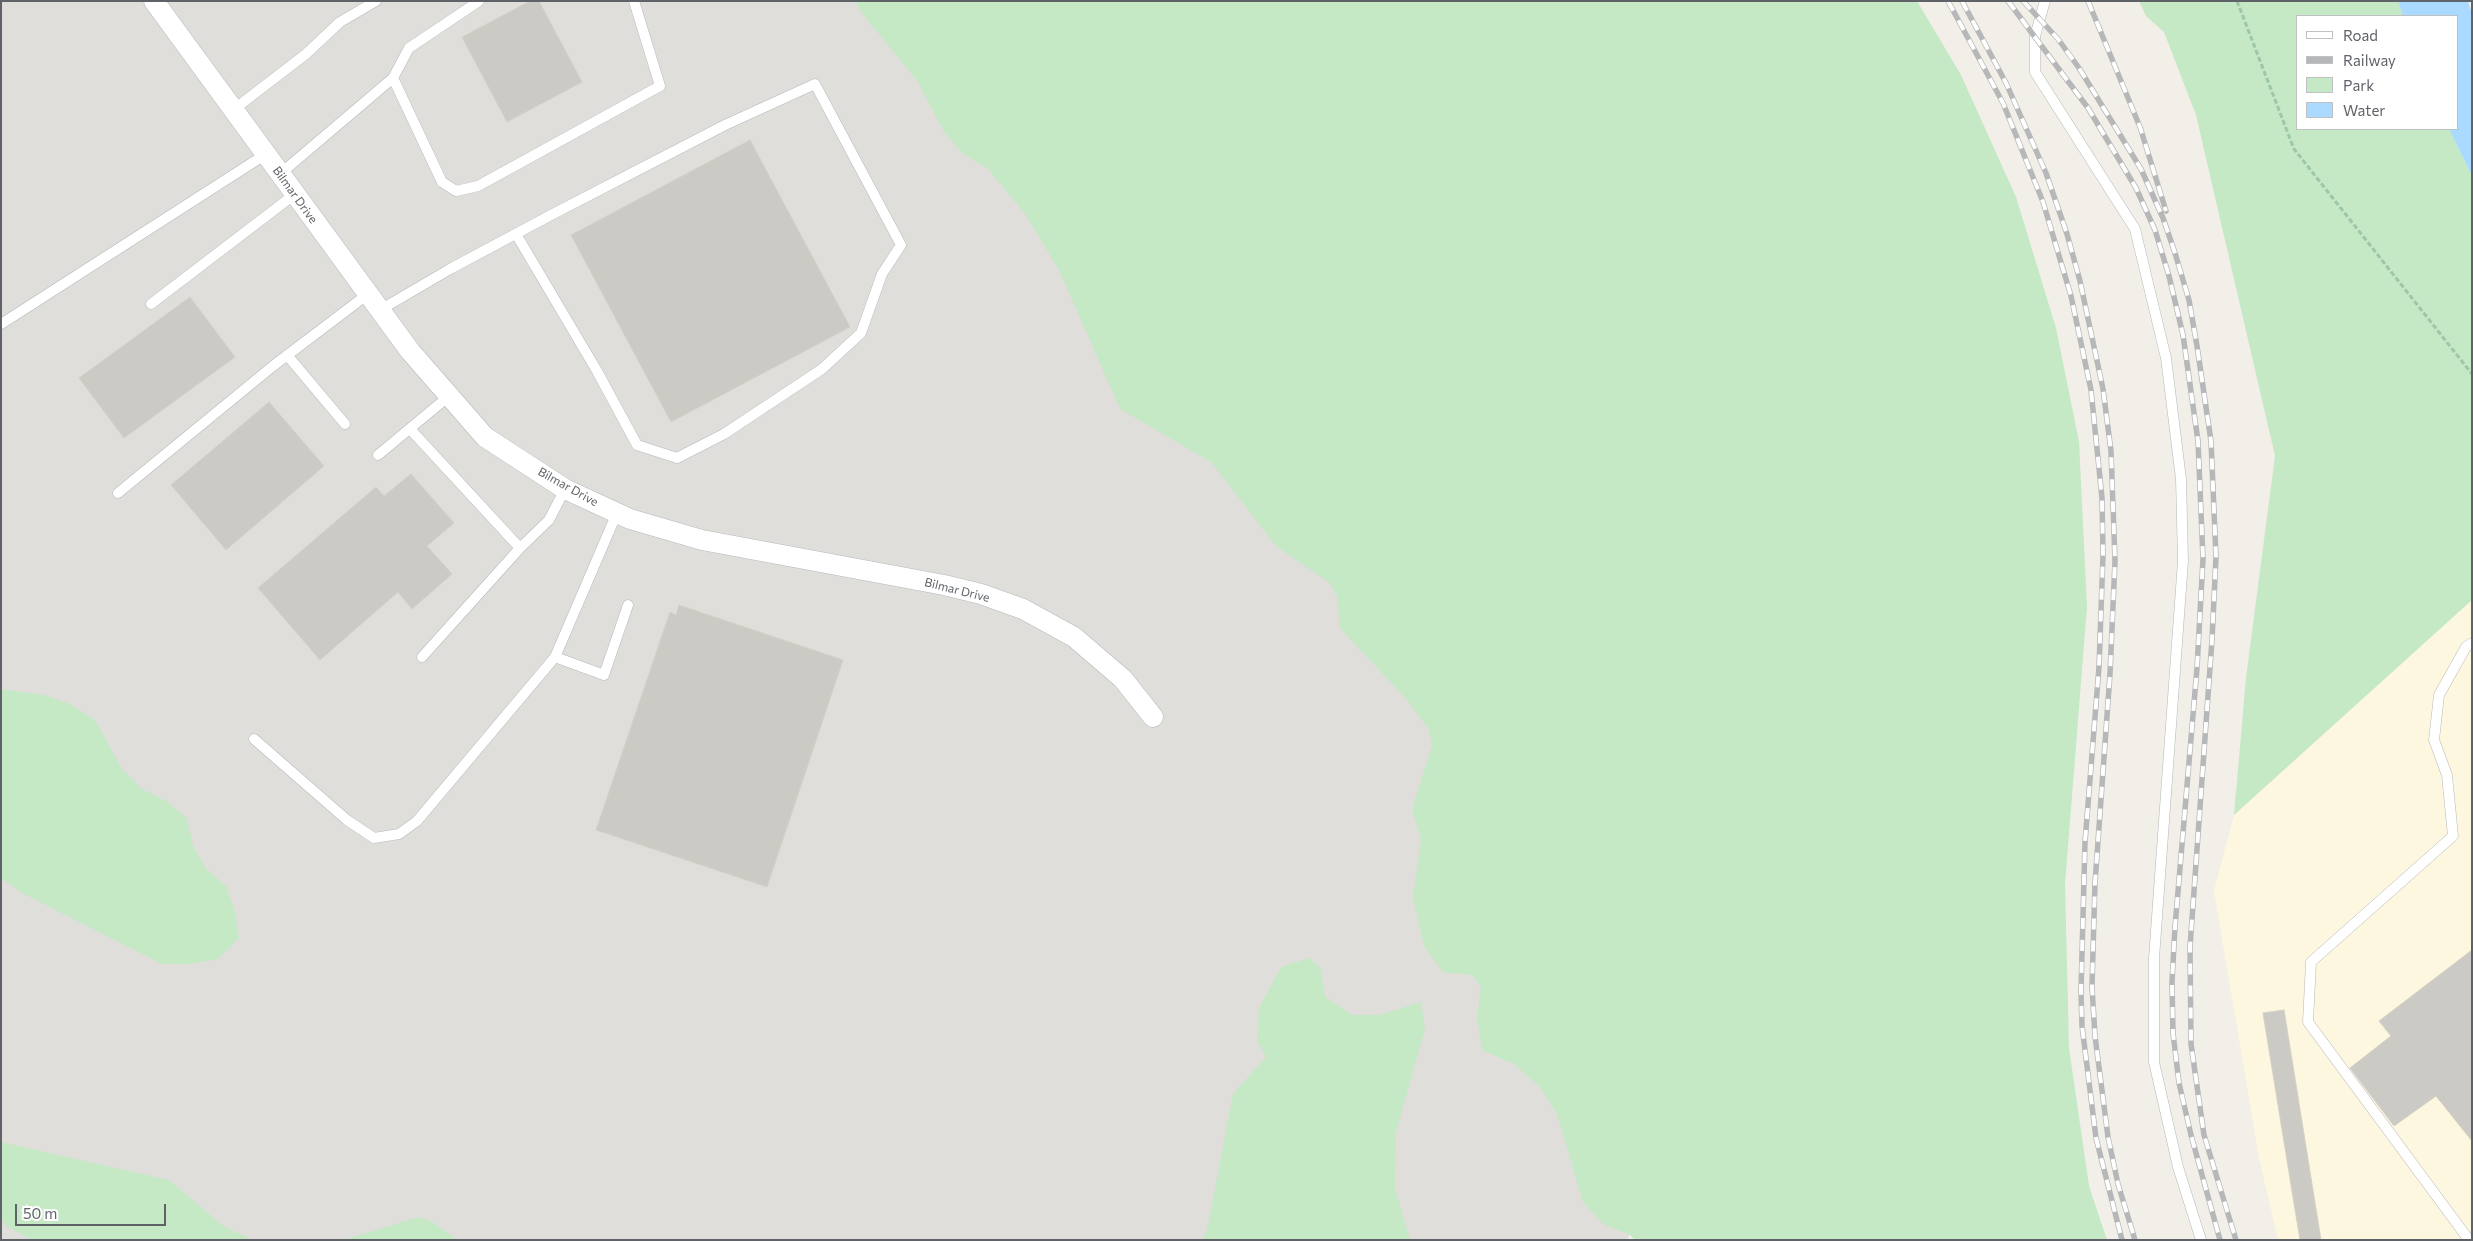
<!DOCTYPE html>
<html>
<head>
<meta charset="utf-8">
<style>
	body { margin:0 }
	#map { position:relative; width:2473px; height:1241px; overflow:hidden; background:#f1efe8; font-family:Commissioner,sans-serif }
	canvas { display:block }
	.frame { position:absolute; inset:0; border:2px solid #5f6368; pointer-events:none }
	.legend { position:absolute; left:2296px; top:15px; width:162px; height:115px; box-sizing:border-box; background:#fff; border:1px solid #bfc1c3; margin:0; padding:6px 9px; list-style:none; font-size:15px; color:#5f6368 }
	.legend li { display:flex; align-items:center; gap:10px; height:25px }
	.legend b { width:25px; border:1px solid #bfc1c3 }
	.scale { position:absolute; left:15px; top:1204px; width:151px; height:22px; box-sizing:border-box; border:2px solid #5f6368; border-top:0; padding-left:6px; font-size:15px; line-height:18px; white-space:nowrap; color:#5f6368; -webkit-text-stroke:4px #fff; paint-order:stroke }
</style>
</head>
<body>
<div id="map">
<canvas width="2473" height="1241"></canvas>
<div class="frame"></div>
<ul class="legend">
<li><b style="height:6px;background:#fff"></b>Road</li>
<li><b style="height:6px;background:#b6b7b8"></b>Railway</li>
<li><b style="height:14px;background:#c5e8c5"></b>Park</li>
<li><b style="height:14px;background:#aadaff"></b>Water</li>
</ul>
<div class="scale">50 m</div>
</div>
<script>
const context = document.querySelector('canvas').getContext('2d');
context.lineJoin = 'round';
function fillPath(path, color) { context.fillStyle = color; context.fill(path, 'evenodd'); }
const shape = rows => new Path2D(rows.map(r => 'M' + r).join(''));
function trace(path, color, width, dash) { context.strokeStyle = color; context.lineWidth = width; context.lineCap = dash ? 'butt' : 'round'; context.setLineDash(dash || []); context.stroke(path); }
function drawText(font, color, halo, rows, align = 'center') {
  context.font = font + ' Commissioner,sans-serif'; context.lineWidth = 4; context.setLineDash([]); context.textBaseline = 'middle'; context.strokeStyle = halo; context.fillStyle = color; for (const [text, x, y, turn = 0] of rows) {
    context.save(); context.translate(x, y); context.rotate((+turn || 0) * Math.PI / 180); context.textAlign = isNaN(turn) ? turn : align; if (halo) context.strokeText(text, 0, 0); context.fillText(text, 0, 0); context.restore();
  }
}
fillPath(shape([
	[2472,600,2472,1240,2278,1240,2259,1158,2214,891,2234,815]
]), '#fef7e0');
fillPath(shape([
	[1,1,1067,1,1715,714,1628,1240,1,1240]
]), '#e0deda');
fillPath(shape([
	[855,1,1917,1,1961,75,2016,197,2056,328,2079,442,2087,607,2065,884,2069,1048,2089,1186,2107,1240,1635,1240,1630,1235,1603,1224,1583,1202,1557,1114,1540,1087,1514,1064,1482,1050,1477,1018,1481,987,1472,975,1443,972,1424,946,1413,897,1421,840,1412,810,1432,745,1429,730,1408,701,1340,628,1337,596,1330,583,1277,547,1211,462,1120,409,1059,270,1026,215,988,169,963,154,944,132,918,82,861,12],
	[2139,1,2398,1,2403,16,2297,16,2297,129,2449,129,2472,176,2472,600,2234,815,2246,678,2275,456,2196,115,2164,32,2146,16],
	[1,689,44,695,70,704,95,720,122,769,142,789,166,801,187,818,193,846,206,869,226,886,235,912,239,938,218,959,190,964,162,964,22,893,1,878],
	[1309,958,1320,967,1325,997,1352,1015,1379,1015,1421,1002,1425,1029,1396,1132,1395,1189,1410,1240,1202,1240,1207,1230,1233,1094,1266,1057,1257,1040,1259,1008,1281,967],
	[1,1142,169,1180,223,1226,253,1240,33,1240,6,1226,1,1218],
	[419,1217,432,1222,458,1240,343,1240]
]), '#c5e8c5');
fillPath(shape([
	[2398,1,2468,1,2472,14,2472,176,2449,129,2457,129,2457,16,2403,16]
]), '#aadaff');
const building = shape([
	[530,1,539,1,582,82,507,122,462,37,530,1],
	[750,140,850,327,671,422,571,235,750,140],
	[190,297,235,357,124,438,79,378,190,297],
	[269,402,324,466,226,550,171,485,269,402],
	[411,474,454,523,427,546,452,574,412,609,398,592,320,660,258,588,376,487,384,496,411,474],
	[679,605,843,660,767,887,596,830,670,612,676,615,679,605],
	[2472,950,2472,1141,2436,1096,2394,1126,2350,1068,2391,1036,2379,1021,2472,950],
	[2284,1010,2321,1240,2300,1240,2263,1013,2284,1010]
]);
fillPath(building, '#cccac5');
trace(building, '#d6d1c6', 1);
const service = shape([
	[2045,1,2035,36,2035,72,2135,229,2166,358,2181,479,2183,561,2154,958,2154,1062,2178,1167,2201,1240],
	[393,78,442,182,456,191,478,186,660,86,634,1],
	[233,110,306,54,340,22,376,1],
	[280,174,393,78,409,48,479,1],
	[151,304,295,194],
	[380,310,450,269,551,215,725,125,815,84,901,245,882,274,861,333,822,369,724,434,677,458,637,445,597,371,516,234],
	[1,324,266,154],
	[287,355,345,424],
	[410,429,520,548],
	[378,455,449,396],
	[118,493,273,366,368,294],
	[422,657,520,548,549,520,565,489],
	[555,657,604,675,628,605],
	[254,739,347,820,374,838,399,834,417,821,555,657,617,513],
	[2469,1240,2308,1022,2311,962,2453,836,2447,775,2434,740,2439,695,2466,647,2472,643]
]);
const minor = shape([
	[154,1,410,351,485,437,565,489,630,519,702,540,944,585,981,594,1023,609,1074,637,1123,679,1153,717]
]);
trace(service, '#b5b8bc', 11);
trace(minor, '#b5b8bc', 21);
trace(shape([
	[2237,1,2294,149,2472,374]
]), '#9cc7a9', 3, [5, 2.5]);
trace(service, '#fff', 10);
trace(minor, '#fff', 20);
const rail = shape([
	[1948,1,2003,103,2043,202,2071,296,2091,390,2102,498,2103,555,2099,667,2085,842,2081,991,2082,1026,2096,1138,2122,1240],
	[1962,1,2006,83,2046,173,2067,234,2080,281,2103,389,2111,451,2115,561,2110,674,2095,883,2092,987,2095,1036,2108,1137,2118,1184,2135,1240],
	[2008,1,2088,108,2136,188,2155,230,2169,276,2183,335,2198,441,2203,559,2197,668,2175,927,2172,982,2173,1033,2179,1083,2191,1135,2220,1240],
	[2023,1,2058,39,2079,68,2141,169,2163,218,2175,253,2189,300,2197,346,2211,441,2216,557,2212,640,2190,947,2191,1044,2204,1135,2236,1240],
	[2088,1,2140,127,2166,211]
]);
trace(rail, '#b6b7b8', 5.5);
trace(rail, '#fff', 4, [11]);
drawText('12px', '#5f6368', '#fff', [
	["Bilmar Drive",295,195,54],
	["Bilmar Drive",568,487,29],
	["Bilmar Drive",957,590,14]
]);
</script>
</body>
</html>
